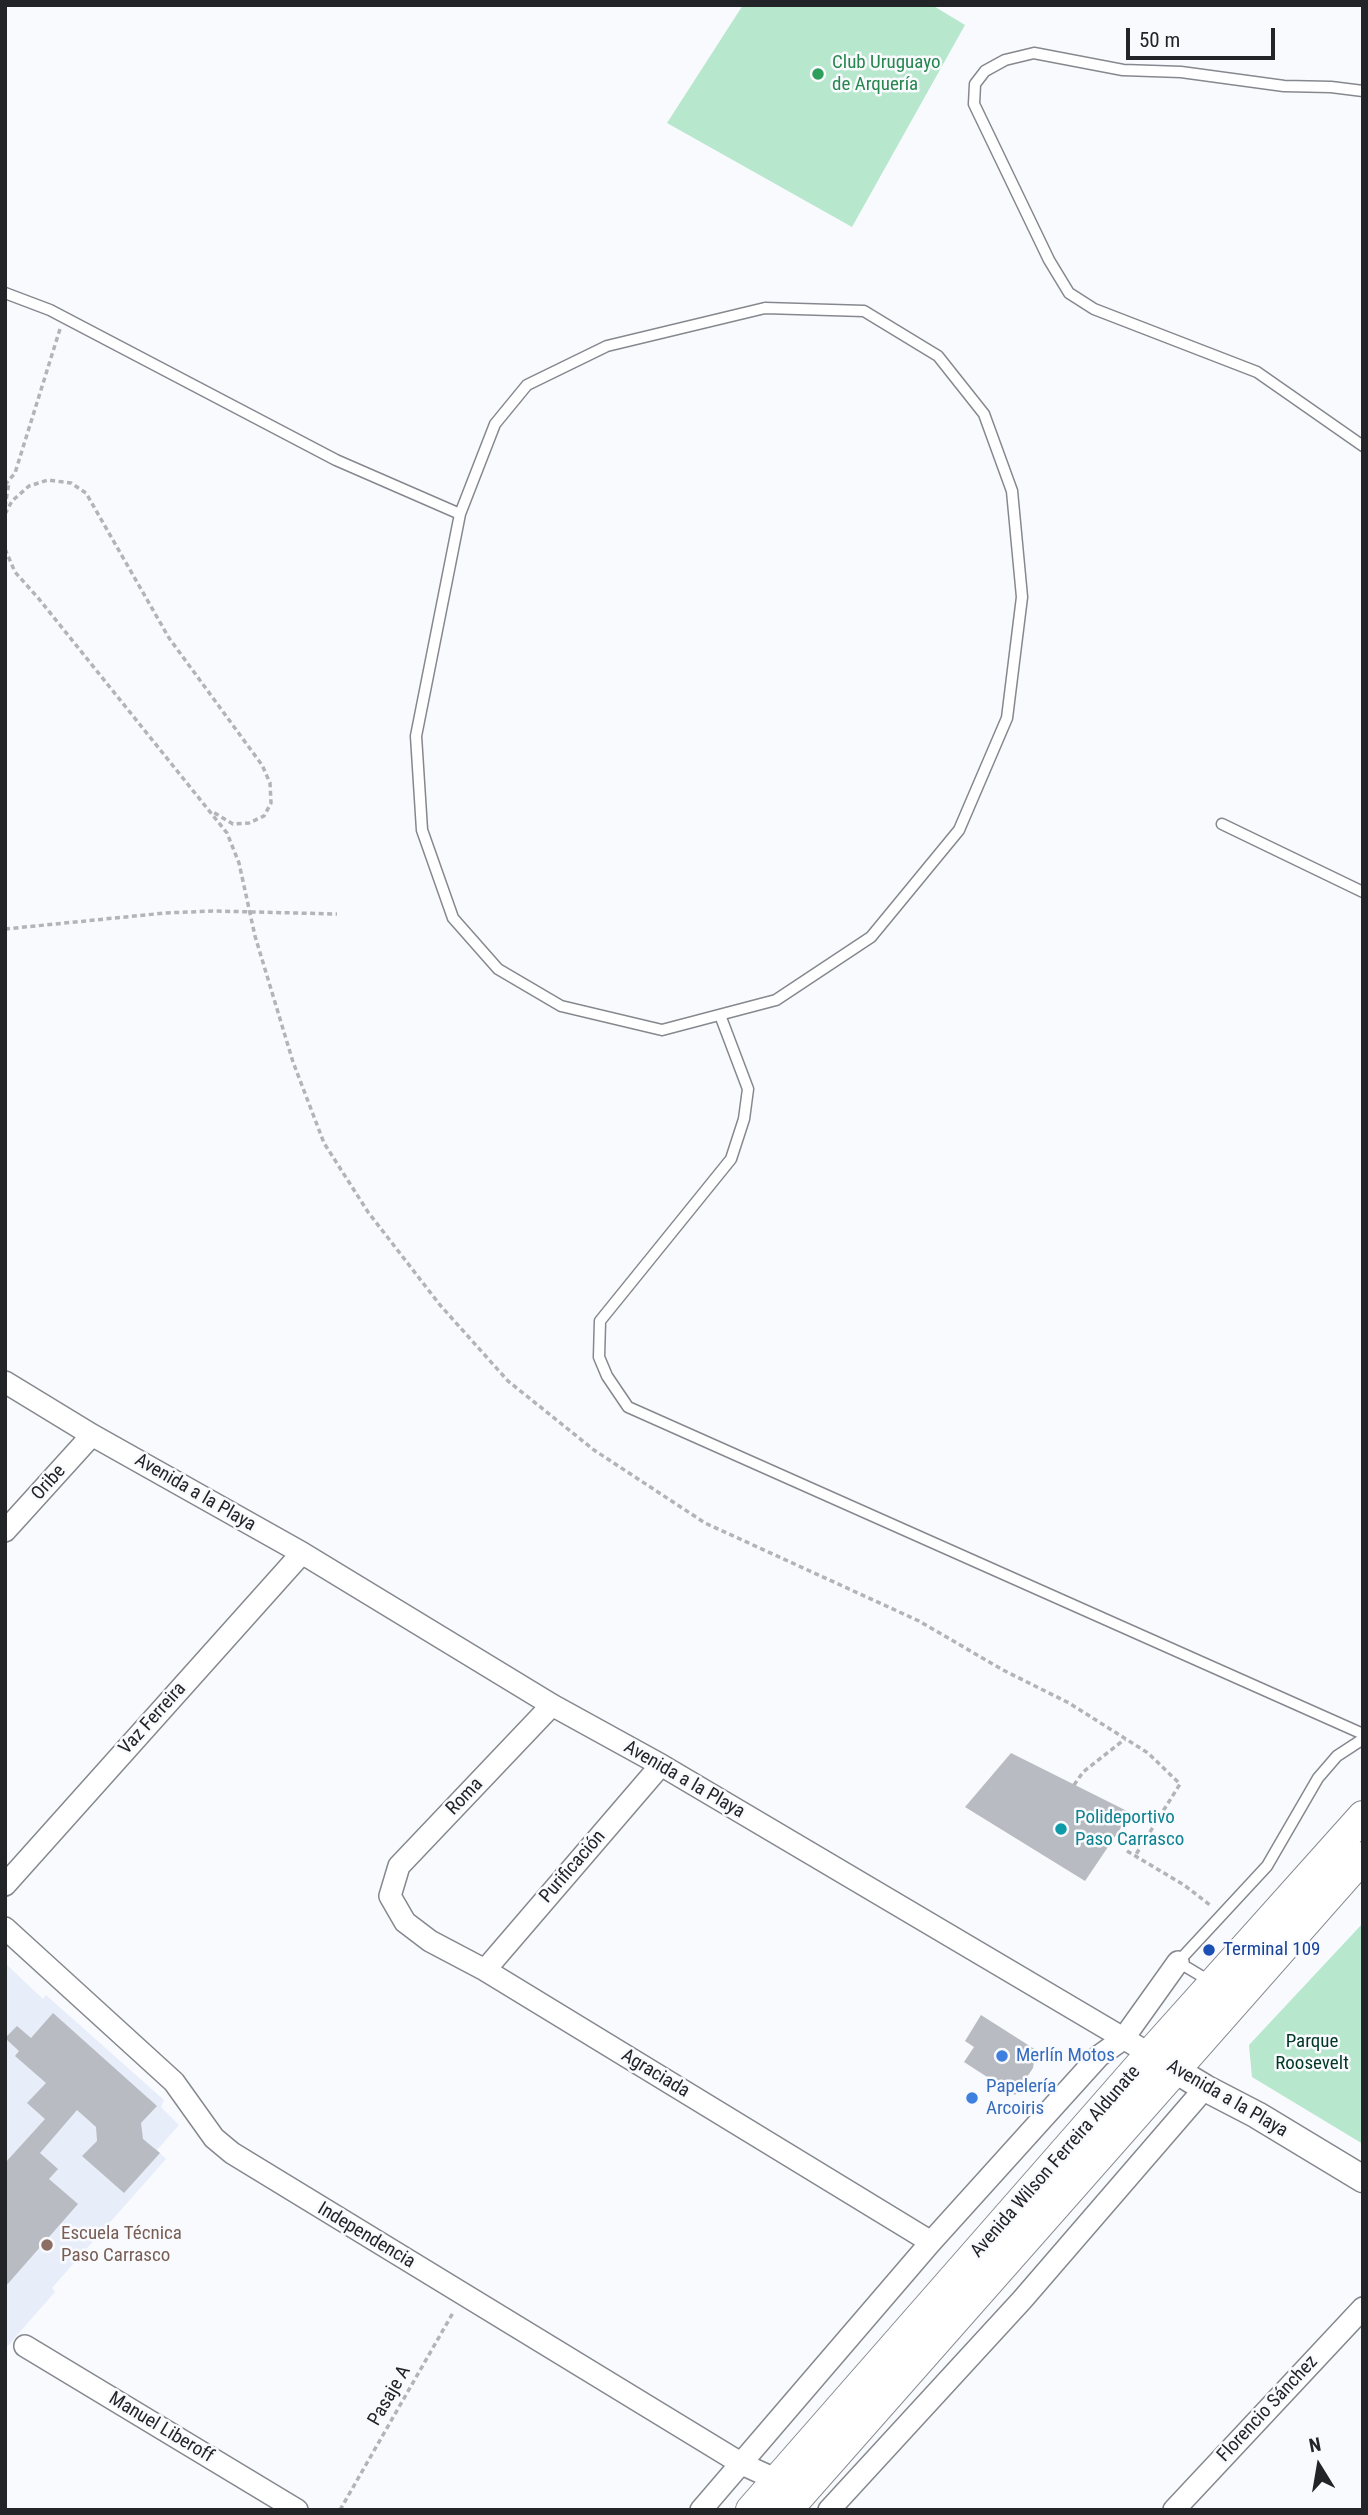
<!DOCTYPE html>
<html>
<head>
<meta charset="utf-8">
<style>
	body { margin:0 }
	#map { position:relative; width:1368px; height:2515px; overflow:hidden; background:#f9fafe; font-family:"Roboto Condensed",sans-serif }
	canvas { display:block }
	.frame { position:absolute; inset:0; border:7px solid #232427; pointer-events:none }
	.north { position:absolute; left:1284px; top:2431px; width:70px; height:70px; -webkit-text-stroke:5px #f9fafe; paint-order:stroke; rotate:349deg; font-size:19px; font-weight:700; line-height:28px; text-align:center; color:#232427 }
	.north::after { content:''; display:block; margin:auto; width:24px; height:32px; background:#232427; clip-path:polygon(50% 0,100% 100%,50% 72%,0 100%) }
	.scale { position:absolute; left:1126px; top:28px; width:149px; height:32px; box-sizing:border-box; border:4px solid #232427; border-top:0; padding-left:9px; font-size:21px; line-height:24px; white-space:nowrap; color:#232427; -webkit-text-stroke:5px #f9fafe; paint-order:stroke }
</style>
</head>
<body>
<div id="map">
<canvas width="1368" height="2515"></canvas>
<div class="frame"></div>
<div class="north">N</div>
<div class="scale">50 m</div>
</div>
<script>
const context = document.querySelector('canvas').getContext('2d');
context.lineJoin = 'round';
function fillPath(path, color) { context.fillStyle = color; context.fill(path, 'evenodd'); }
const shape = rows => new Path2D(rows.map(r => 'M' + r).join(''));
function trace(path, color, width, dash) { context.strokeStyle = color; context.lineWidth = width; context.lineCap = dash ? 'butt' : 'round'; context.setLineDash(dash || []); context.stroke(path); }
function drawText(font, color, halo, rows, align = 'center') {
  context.font = font + ' "Roboto Condensed",sans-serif'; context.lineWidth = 5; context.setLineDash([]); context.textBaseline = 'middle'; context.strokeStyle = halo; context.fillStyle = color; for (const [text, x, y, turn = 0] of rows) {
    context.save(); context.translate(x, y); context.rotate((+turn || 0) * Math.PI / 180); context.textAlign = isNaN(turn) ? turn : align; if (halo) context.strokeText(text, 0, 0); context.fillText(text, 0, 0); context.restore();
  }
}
fillPath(shape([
	[5,1963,43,1999,46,1995,164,2100,161,2107,179,2125,157,2150,166,2159,52,2288,55,2292,5,2349]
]), '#e8eef9');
fillPath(shape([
	[743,5,932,5,965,25,852,227,667,123],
	[1363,1923,1363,2144,1252,2077,1249,2045]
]), '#b7e7cd');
fillPath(shape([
	[1011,1753,1131,1813,1085,1881,965,1807],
	[53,2013,157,2106,141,2123,143,2139,160,2153,124,2193,82,2156,97,2141,96,2127,77,2110,40,2153,58,2169,49,2179,78,2204,5,2287,5,2163,45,2119,27,2103,46,2083,15,2056,19,2051,5,2038,17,2026,31,2038],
	[981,2015,1036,2050,1033,2068,1015,2095,964,2062,974,2047,965,2041]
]), '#b8bbc1');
const service = shape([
	[1363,91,1331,87,1284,86,1181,72,1123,70,1034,53,1005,60,985,71,975,84,974,104,1049,260,1069,293,1094,309,1257,372,1363,446],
	[5,293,50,310,336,460,460,514],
	[765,308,864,311,938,356,984,414,1012,491,1022,597,1007,718,959,830,871,937,776,1000,662,1030,561,1006,498,969,453,918,422,830,416,736,460,514,495,424,527,385,607,346,765,308],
	[1222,824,1363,892],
	[720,1015,748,1089,744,1119,731,1159,600,1321,599,1357,607,1376,628,1407,1363,1734],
	[1213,1983,1178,1962,1267,1866,1318,1778,1337,1756,1363,1739]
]);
const minor = shape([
	[5,1382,92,1435,302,1553,552,1705,661,1765,1150,2054],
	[5,1531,92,1435],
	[552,1705,399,1866,390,1896,405,1922,430,1941,485,1970,931,2242],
	[5,1885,302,1553],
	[5,1928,174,2082,214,2138,232,2153,742,2464,777,2480],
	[485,1970,661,1765],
	[25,2346,297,2510],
	[701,2510,931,2242,1099,2056,1123,2039,1178,1962],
	[829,2510,1022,2300,1205,2088],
	[1174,2510,1363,2308]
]);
const tertiary = shape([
	[1159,2060,1205,2088,1257,2115,1363,2179]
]);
const secondary = shape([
	[751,2510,1150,2054,1363,1816],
	[787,2510,1363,1857]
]);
trace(service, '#85888e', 13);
trace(minor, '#85888e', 24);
trace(tertiary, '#85888e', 29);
trace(secondary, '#85888e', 32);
trace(shape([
	[5,485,15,473,60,329],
	[5,507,9,482],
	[5,514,12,501,29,486,48,480,71,483,86,493,169,638,262,765,270,783,271,803,264,816,249,823,233,824,213,812],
	[5,549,15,572,39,599,227,833,239,863,255,936,293,1062,324,1143,368,1212,440,1305,508,1381,594,1450,705,1523,919,1621,1003,1670,1069,1703,1148,1753,1180,1784,1135,1856],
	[5,929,165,913,213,911,337,914],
	[1074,1785,1083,1772,1125,1739],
	[1127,1851,1184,1885,1210,1905],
	[340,2510,454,2311]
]), '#b3b4b7', 3.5, [5, 3.5]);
trace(service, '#fff', 10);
trace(minor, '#fff', 21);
trace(tertiary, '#fff', 26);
trace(secondary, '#fff', 30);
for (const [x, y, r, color] of [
	[818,74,7,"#2e9e5b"],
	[1061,1829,7,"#0f9aa8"],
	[1209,1950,7,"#1a4fb4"],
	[1002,2056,7,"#3f7fe0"],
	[972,2098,7,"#3f7fe0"],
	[47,2245,7,"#8d6e63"]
]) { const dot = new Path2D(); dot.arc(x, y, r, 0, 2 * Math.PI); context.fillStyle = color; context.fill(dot); trace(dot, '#f9fafe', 2.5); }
drawText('19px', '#27864d', '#f9fafe', [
	["Club Uruguayo",832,63],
	["de Arquería",832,85]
], 'left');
drawText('19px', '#232427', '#f9fafe', [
	["Oribe",49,1483,-48],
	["Avenida a la Playa",195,1493,30],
	["Vaz Ferreira",153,1719,-48],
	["Avenida a la Playa",684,1780,30],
	["Roma",465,1797,-46],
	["Purificación",573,1867,-49],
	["Agraciada",655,2074,31],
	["Avenida a la Playa",1227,2099,30],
	["Avenida Wilson Ferreira Aldunate",1056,2162,-49],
	["Independencia",366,2236,31],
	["Pasaje A",390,2396,-60],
	["Florencio Sánchez",1268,2409,-47],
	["Manuel Liberoff",161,2428,31]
]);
drawText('19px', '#0d838f', '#f9fafe', [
	["Polideportivo",1075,1818],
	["Paso Carrasco",1075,1840]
], 'left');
drawText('19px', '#164399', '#f9fafe', [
	["Terminal 109",1223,1950]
], 'left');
drawText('19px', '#003722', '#f9fafe', [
	["Parque",1312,2042],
	["Roosevelt",1312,2064]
]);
drawText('19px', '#366cbe', '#f9fafe', [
	["Merlín Motos",1016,2056],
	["Papelería",986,2087],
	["Arcoiris",986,2109]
], 'left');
drawText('19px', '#785e54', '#f9fafe', [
	["Escuela Técnica",61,2234],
	["Paso Carrasco",61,2256]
], 'left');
</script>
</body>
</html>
